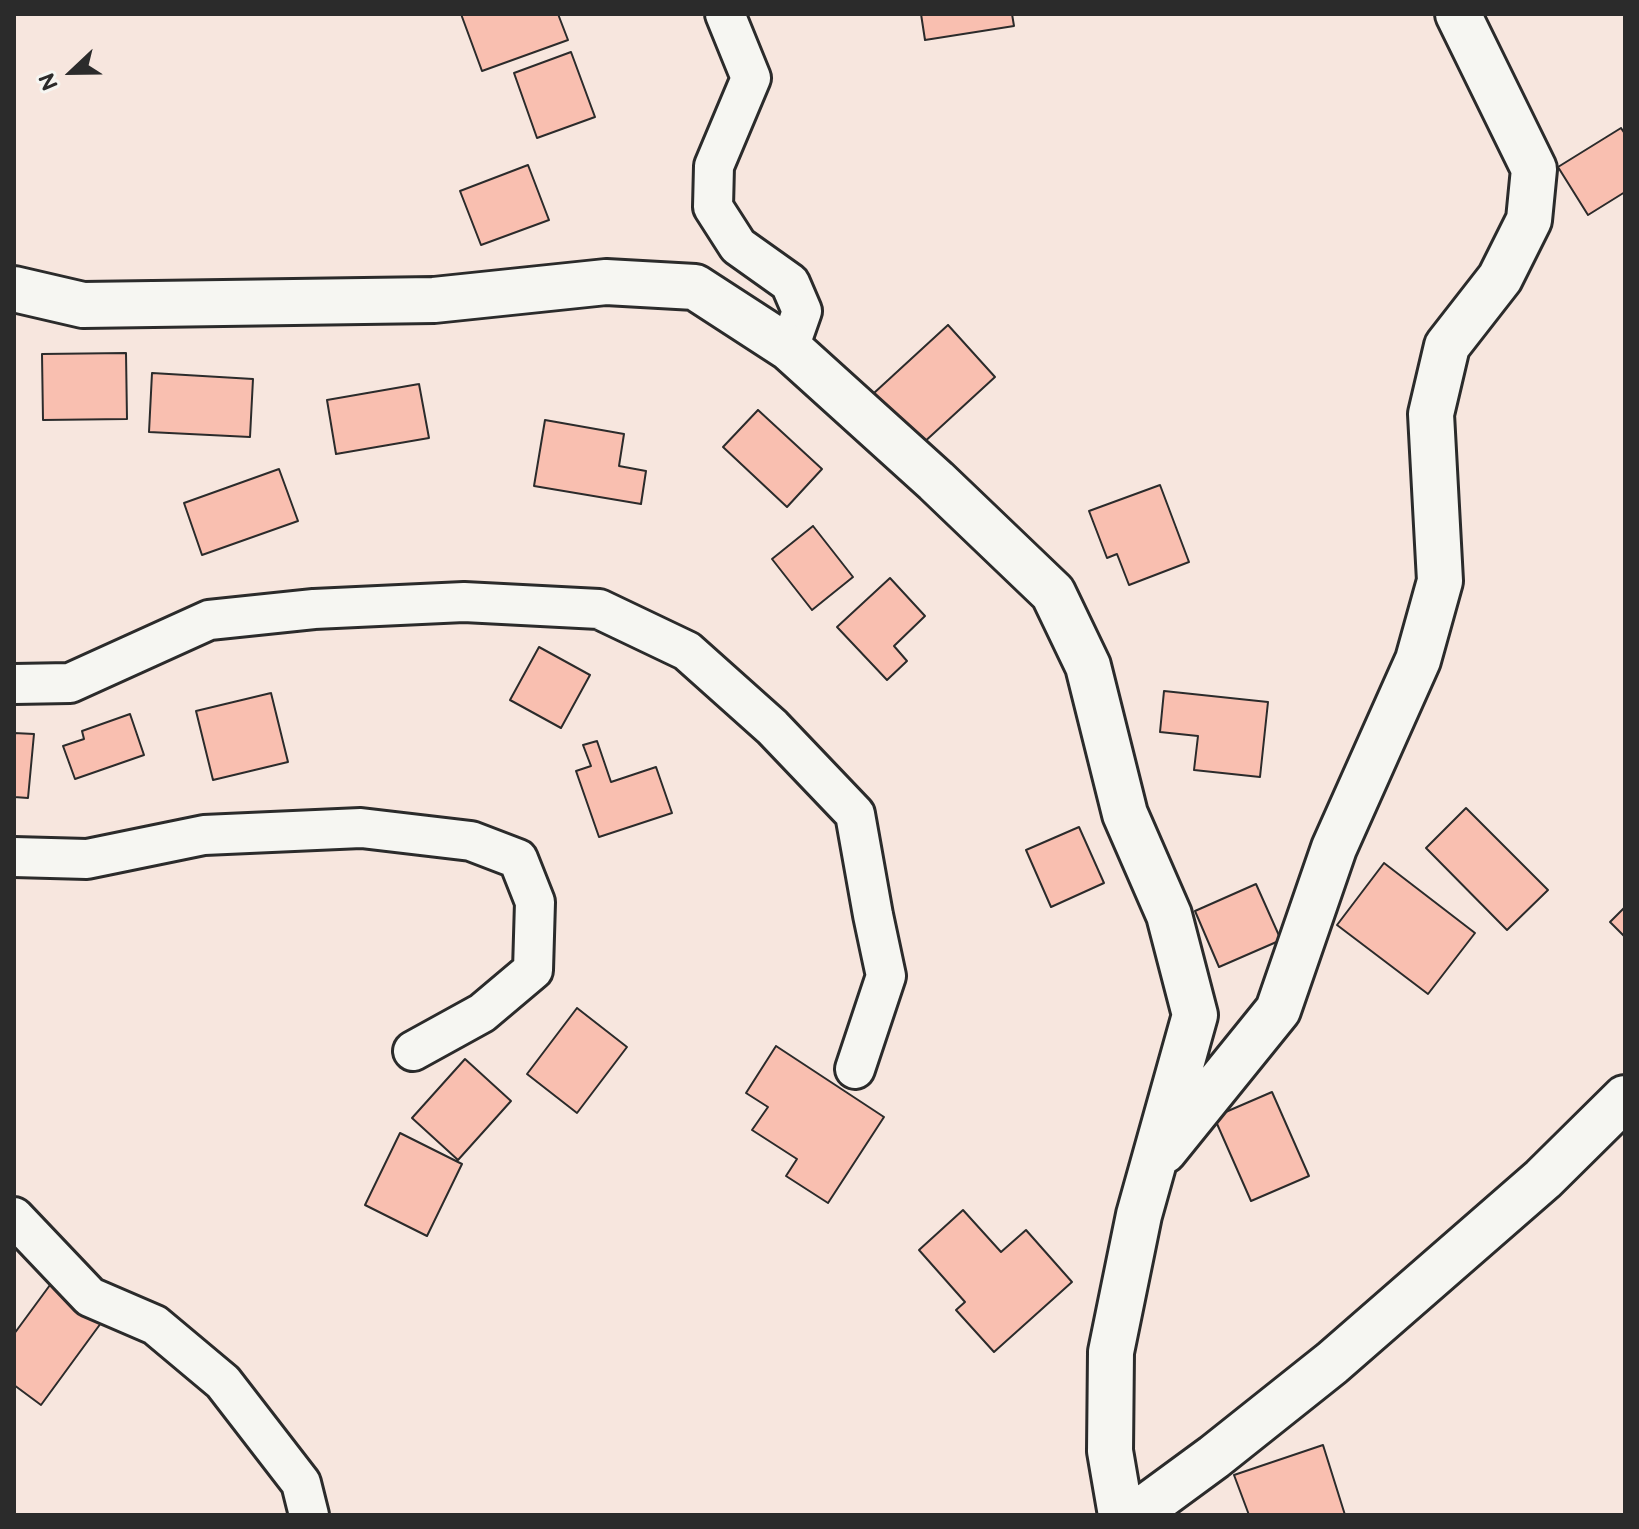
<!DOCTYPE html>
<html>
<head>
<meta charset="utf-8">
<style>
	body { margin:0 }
	#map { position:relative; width:1639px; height:1529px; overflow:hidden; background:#f7e6de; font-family:"Balsamiq Sans",sans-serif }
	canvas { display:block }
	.frame { position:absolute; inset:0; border:16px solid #2b2b2b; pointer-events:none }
	.north { position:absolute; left:32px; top:32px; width:80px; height:80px; -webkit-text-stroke:6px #f6f6f2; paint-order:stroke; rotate:248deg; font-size:22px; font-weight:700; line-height:32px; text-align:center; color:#2b2b2b }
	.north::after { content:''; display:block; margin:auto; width:28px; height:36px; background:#2b2b2b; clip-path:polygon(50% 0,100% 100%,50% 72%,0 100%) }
</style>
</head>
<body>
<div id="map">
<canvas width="1639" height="1529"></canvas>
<div class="frame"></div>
<div class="north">N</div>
</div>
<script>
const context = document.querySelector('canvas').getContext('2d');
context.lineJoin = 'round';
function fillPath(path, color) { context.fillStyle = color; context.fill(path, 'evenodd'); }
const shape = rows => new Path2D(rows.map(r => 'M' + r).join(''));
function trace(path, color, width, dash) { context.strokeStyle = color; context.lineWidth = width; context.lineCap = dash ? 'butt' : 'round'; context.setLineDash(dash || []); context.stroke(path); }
const building = shape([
	[461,14,558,14,568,40,482,71,461,14],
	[921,14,1012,14,1014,26,925,40,921,14],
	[571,52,595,117,537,138,514,73,571,52],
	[1621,128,1625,134,1625,192,1588,215,1558,167,1621,128],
	[528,165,549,220,481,245,460,191,528,165],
	[948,325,995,377,921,445,874,393,948,325],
	[126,353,127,419,43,420,42,354,126,353],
	[152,373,253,379,250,437,149,432,152,373],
	[419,384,429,438,336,454,327,400,419,384],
	[758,410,822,469,787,507,723,447,758,410],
	[545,420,624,434,619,466,646,471,641,504,534,486,545,420],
	[279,469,298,521,202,555,184,503,279,469],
	[1160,485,1189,562,1129,585,1117,554,1107,558,1089,511,1160,485],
	[813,526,853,577,812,610,772,559,813,526],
	[890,578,925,616,894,646,907,661,887,680,837,627,890,578],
	[539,647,590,675,561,728,510,700,539,647],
	[1164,691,1268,702,1260,777,1194,770,1198,736,1160,732,1164,691],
	[271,693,288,762,213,780,196,711,271,693],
	[130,714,144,755,75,779,63,746,84,739,82,731,130,714],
	[14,733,34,734,28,798,14,797,14,733],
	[597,741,611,782,656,767,672,813,599,837,576,771,591,766,583,745,597,741],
	[1466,808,1548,890,1507,930,1426,848,1466,808],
	[1079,827,1104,883,1051,907,1026,850,1079,827],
	[1384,863,1475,933,1428,994,1337,925,1384,863],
	[1256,884,1281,940,1219,967,1195,911,1256,884],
	[1625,907,1625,937,1610,922,1625,907],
	[577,1008,627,1047,577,1113,527,1074,577,1008],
	[776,1046,884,1117,828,1203,786,1176,797,1159,752,1130,768,1107,746,1093,776,1046],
	[465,1059,511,1101,458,1160,412,1118,465,1059],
	[1272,1092,1309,1176,1251,1201,1214,1117,1272,1092],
	[400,1133,462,1164,427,1236,365,1205,400,1133],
	[963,1210,1001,1252,1026,1230,1072,1282,994,1352,956,1310,965,1302,919,1250,963,1210],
	[50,1285,101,1323,41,1405,14,1385,14,1334,50,1285],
	[1323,1445,1345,1515,1249,1515,1234,1475,1323,1445]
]);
fillPath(building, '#f9bfb0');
trace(building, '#2b2b2b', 2);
const street = shape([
	[725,14,751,78,714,166,713,207,738,246,790,283,802,311,789,348],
	[14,684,70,683,209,620,314,609,464,602,599,609,687,651,772,727,855,814,873,915,886,976,855,1069],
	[14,857,87,859,204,835,361,828,471,841,518,859,535,902,533,970,482,1013,413,1051],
	[14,1217,90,1297,155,1325,223,1382,301,1483,309,1515]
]);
const secondary = shape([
	[14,289,83,305,434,300,606,282,695,287,789,348,936,481,1053,593,1088,666,1125,814,1169,915,1195,1015,1139,1215,1111,1352,1110,1451,1121,1515],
	[1164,1151,1278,1010,1334,848,1418,660,1440,581,1431,414,1447,346,1500,278,1529,220,1534,169,1458,14],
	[1135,1515,1214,1457,1332,1363,1543,1179,1625,1098]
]);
trace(street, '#2b2b2b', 44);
trace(secondary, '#2b2b2b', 50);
trace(street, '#f6f6f2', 38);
trace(secondary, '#f6f6f2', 44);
</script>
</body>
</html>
